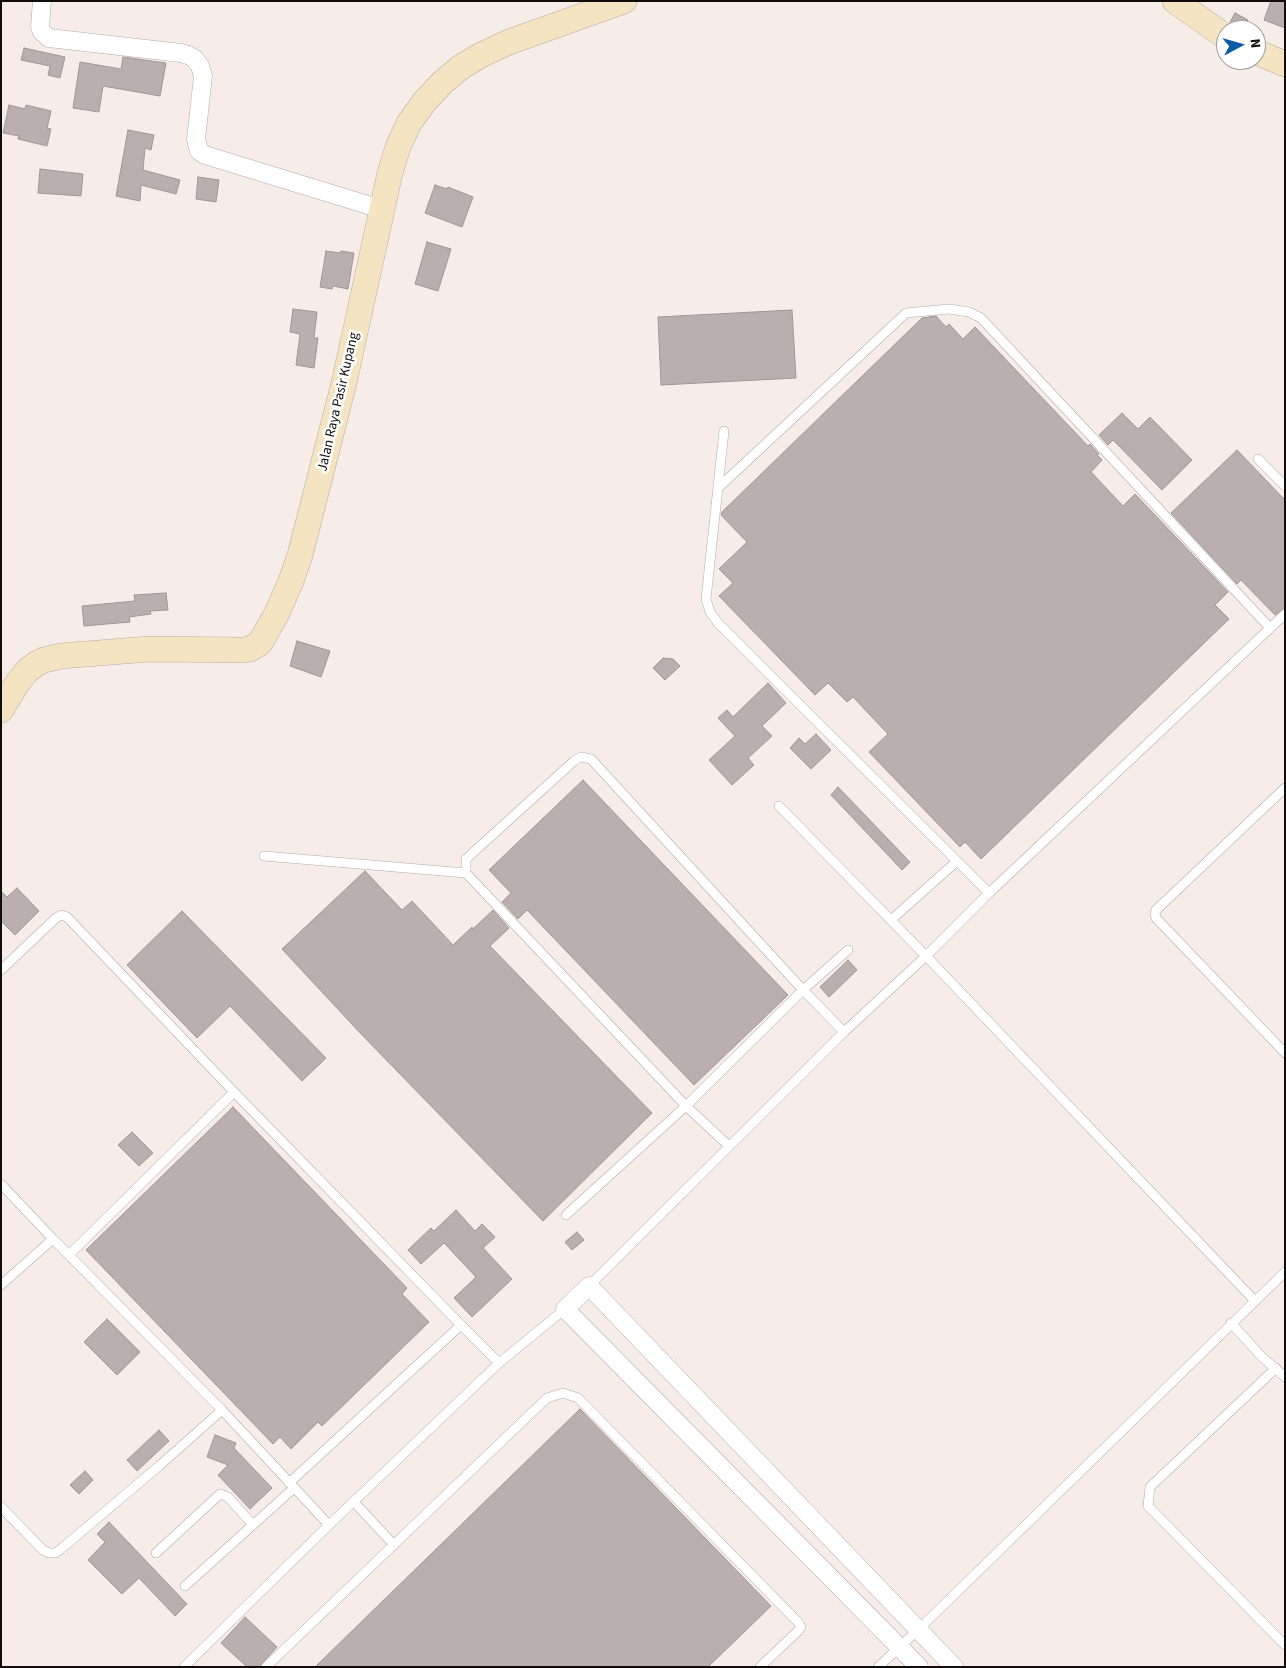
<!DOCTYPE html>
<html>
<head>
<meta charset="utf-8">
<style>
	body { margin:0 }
	#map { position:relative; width:1286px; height:1668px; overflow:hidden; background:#f6ede8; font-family:"Source Sans 3",sans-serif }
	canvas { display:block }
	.frame { position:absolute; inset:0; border:2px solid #100d0b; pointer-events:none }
	.north { position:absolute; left:1216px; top:20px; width:50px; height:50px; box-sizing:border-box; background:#fff; border:1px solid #9f9e9d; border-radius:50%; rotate:84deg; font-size:14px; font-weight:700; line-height:20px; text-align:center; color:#100d0b }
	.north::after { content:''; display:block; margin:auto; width:18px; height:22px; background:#095aa8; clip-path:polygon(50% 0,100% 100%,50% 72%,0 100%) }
</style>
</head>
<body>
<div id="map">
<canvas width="1286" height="1668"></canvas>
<div class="frame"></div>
<div class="north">N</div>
</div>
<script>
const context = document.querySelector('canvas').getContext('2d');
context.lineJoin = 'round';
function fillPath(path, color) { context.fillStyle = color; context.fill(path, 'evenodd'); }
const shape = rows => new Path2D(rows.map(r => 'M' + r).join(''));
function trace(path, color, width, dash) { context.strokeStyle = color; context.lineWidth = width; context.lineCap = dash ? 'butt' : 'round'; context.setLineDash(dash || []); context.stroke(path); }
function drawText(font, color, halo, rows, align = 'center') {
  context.font = font + ' "Source Sans 3",sans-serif'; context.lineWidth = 5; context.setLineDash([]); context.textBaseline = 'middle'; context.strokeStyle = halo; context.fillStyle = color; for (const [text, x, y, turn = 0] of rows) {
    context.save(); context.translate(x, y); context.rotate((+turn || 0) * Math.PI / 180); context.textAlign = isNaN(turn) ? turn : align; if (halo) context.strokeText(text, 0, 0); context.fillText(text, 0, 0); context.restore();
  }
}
const building = shape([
	[1271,1,1285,1,1285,28,1264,20,1271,1],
	[1235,13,1248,20,1242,30,1238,30,1230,22,1235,13],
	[24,48,65,57,60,78,48,75,50,66,21,60,24,48],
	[123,57,166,63,160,96,103,86,99,112,73,108,80,62,121,69,123,57],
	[9,105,25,109,26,105,51,111,47,128,51,129,47,146,18,139,19,136,3,133,9,105],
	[128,130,154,135,151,150,145,148,143,170,180,180,176,194,141,185,140,201,116,196,128,130],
	[40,169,83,174,81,196,38,193,40,169],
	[198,177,219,180,216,202,196,199,198,177],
	[435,185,447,189,448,187,473,197,462,227,425,213,435,185],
	[427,242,451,249,438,291,415,284,427,242],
	[326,251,340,253,341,251,354,253,348,289,333,286,332,289,320,287,326,251],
	[293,309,317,312,314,338,318,338,314,368,296,365,300,334,290,332,293,309],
	[792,310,796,378,661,385,658,317,792,310],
	[936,316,946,327,949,324,963,339,975,327,1088,446,1090,444,1099,454,1097,455,1102,460,1091,472,1123,506,1135,494,1228,592,1215,605,1229,619,981,859,965,842,960,847,869,752,888,734,853,697,847,702,828,683,815,695,719,596,733,583,719,569,747,542,721,515,722,512,922,318,936,316],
	[1122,413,1138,429,1150,417,1192,460,1162,490,1113,440,1108,445,1099,435,1122,413],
	[1237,450,1285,500,1285,608,1275,615,1241,580,1237,584,1171,513,1237,450],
	[166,593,168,610,150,611,151,614,129,617,130,622,84,626,82,606,135,601,134,595,166,593],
	[297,641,330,651,321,677,290,666,297,641],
	[663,658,673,659,680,666,665,680,653,668,663,658],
	[768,683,786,703,762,726,772,736,748,758,754,765,732,785,709,760,735,736,718,718,727,710,733,717,768,683],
	[816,734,831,750,811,769,790,748,799,738,805,744,816,734],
	[583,780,788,995,694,1085,527,910,518,919,502,902,511,893,489,870,583,780],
	[838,787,910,862,902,870,831,795,838,787],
	[365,871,402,910,412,901,453,945,472,927,473,929,493,910,509,928,490,946,652,1113,543,1221,362,1035,282,949,365,871],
	[17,888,39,911,15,935,1,921,1,891,7,897,17,888],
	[182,911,326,1058,302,1081,230,1006,197,1038,127,965,182,911],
	[848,960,857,970,829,997,820,987,848,960],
	[233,1107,407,1288,402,1294,429,1322,322,1426,318,1422,291,1449,280,1437,273,1444,86,1250,233,1107],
	[132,1132,153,1153,139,1166,118,1145,132,1132],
	[456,1210,475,1231,482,1224,495,1237,483,1248,512,1279,472,1317,454,1298,476,1277,444,1243,421,1264,408,1250,431,1228,434,1231,456,1210],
	[577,1232,584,1240,572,1250,565,1242,577,1232],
	[107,1319,140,1352,117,1375,84,1342,107,1319],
	[580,1409,771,1606,708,1667,315,1667,580,1409],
	[159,1430,169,1441,137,1471,127,1460,159,1430],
	[215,1435,236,1443,234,1448,272,1488,250,1509,218,1475,228,1465,207,1457,215,1435],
	[85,1471,93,1480,79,1494,70,1485,85,1471],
	[109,1522,187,1604,175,1616,139,1578,122,1594,88,1560,105,1542,97,1534,109,1522],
	[245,1617,277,1647,259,1667,247,1667,221,1643,245,1617]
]);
fillPath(building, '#b9afaf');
trace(building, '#a19696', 1);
const lane = shape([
	[724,431,706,599,710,612,718,623,989,893],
	[1258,459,1285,486],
	[718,488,906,313,949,309,969,312,981,318,1270,628],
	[1285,788,1156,910,1155,914,1156,918,1285,1053],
	[779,806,926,956,1255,1301],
	[264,856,466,873,686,1106,729,1146],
	[466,873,466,859,574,761,581,757,591,759,803,990,844,1032],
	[891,920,957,861],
	[1,970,56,918,61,915,67,917,234,1092,461,1325,499,1363],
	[1,1184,53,1239,222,1410,329,1525],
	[566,1215,686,1106,803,990,848,950],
	[69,1255,234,1092],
	[1,1285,53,1239],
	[589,1286,844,1032,926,956,989,893,1285,614],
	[1231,1323,1261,1356,1285,1377],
	[1276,1368,1150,1487,1148,1506,1285,1645],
	[289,1483,461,1325],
	[354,1502,394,1545],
	[1,1507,43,1550,49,1553,55,1553,61,1549,159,1466,222,1410],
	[156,1553,220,1494,228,1497,253,1525],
	[185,1586,294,1488],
	[184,1667,329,1525,499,1363,565,1309],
	[266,1667,547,1398,563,1393,578,1398,798,1622,801,1627,798,1631,760,1667],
	[878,1667,919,1629,1285,1272]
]);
const street = shape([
	[42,1,40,27,42,32,49,38,181,53,188,55,195,59,200,66,203,76,196,139,199,151,205,155,381,209],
	[919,1667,565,1309,589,1286,954,1667]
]);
const secondary = shape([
	[1175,1,1226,37],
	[1256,52,1285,64],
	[1,710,18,682,28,670,36,664,44,660,61,656,149,649,244,650,250,649,260,643,277,613,291,581,300,555,344,383,390,173,398,147,409,123,425,101,442,83,461,67,481,55,509,42,624,1]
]);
trace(lane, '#b4aba6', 10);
trace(street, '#b4aba6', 19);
trace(secondary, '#b4aba6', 26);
trace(lane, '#fff', 9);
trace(street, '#fff', 18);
trace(secondary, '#f5e4c2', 25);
drawText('14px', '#100d0b', '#fff', [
	["Jalan Raya Pasir Kupang",339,402,-77]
]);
</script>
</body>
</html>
